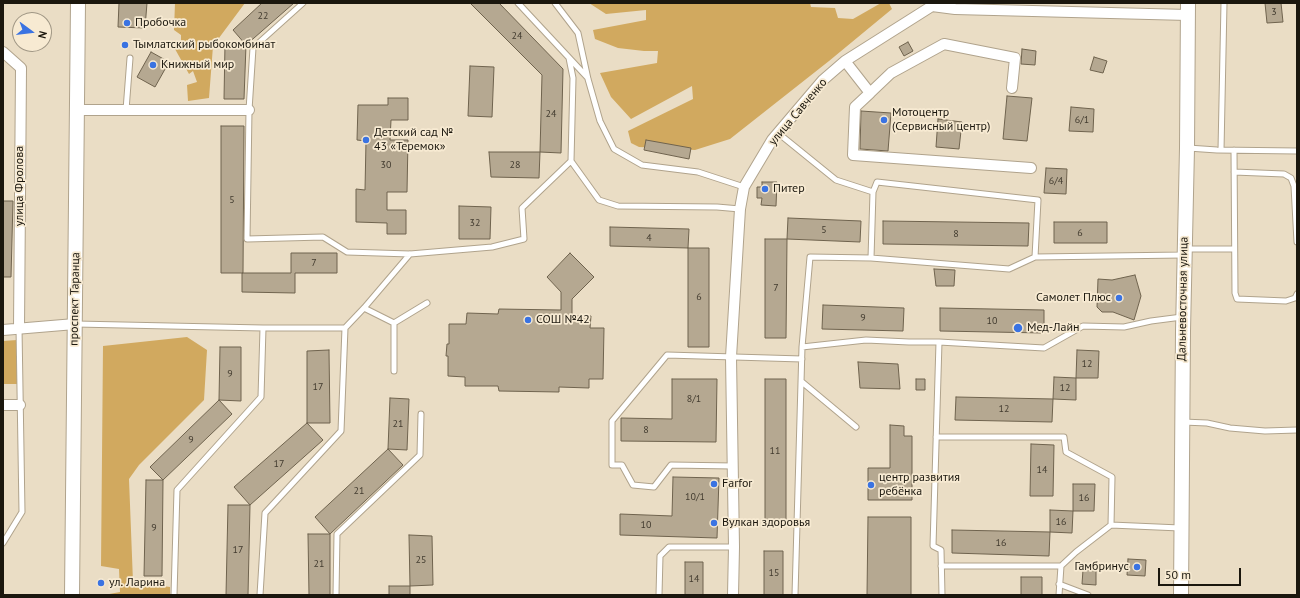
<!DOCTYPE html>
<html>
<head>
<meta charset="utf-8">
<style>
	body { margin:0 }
	#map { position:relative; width:1300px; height:598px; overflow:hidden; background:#eaddc5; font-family:"PT Sans",sans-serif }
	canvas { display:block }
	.frame { position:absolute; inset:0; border:4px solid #1b170e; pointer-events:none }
	.north { position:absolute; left:12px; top:12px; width:40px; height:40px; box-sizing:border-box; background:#f7ead2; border:1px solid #9f9684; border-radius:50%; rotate:105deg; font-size:11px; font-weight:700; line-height:16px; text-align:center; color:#1b170e }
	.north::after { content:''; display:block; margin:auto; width:14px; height:18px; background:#3a73e2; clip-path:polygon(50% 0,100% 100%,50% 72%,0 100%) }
	.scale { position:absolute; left:1158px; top:568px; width:83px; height:18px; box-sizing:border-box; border:2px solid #1b170e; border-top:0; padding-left:5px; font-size:12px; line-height:14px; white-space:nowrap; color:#1b170e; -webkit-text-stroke:3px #f7ead2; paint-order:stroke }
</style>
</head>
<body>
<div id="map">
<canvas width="1300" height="598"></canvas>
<div class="frame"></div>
<div class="north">N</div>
<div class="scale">50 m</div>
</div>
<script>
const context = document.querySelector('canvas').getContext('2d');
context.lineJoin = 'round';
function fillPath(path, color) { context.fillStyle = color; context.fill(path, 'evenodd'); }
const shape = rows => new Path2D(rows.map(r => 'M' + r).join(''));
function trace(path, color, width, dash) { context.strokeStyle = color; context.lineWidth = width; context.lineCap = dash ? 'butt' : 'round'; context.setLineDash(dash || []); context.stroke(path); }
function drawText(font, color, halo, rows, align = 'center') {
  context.font = font + ' "PT Sans",sans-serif'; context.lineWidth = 3.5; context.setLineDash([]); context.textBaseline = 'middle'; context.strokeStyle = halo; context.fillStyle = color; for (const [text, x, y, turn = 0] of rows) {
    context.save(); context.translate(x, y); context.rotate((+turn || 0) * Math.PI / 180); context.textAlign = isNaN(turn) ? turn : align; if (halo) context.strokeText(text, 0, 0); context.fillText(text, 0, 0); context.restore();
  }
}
fillPath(shape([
	[175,3,245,3,213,46,209,98,188,101,187,85,197,82,193,71,189,74,175,49,181,43,181,35,174,30],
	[589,3,810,3,811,7,835,8,838,18,853,19,881,3,889,3,892,9,829,61,730,139,695,150,639,147,631,143,628,131,693,99,692,86,631,119,611,97,600,73,657,63,658,51,644,51,618,48,595,39,593,30,646,20,646,10,606,14],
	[187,337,207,350,204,400,139,465,129,479,133,582,170,587,170,595,104,595,120,592,119,569,101,566,103,346],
	[17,340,18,384,3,384,3,341]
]), '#d1a95f');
const building = shape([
	[119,3,147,3,145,28,118,27,119,3],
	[262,3,294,3,246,45,233,30,262,3],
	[470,3,499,3,563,69,561,153,540,152,542,75,470,3],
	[1265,3,1281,3,1283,22,1267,23,1265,3],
	[908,42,913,51,904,56,899,47,908,42],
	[225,44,246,45,244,99,224,99,225,44],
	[1022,49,1036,51,1035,65,1021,64,1022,49],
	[151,52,169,62,155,87,137,77,151,52],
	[1094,57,1107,61,1103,73,1090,70,1094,57],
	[470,66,494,67,492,117,468,116,470,66],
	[1007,96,1032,98,1027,141,1003,139,1007,96],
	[388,98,408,98,408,120,391,120,390,140,408,140,407,192,387,192,387,210,406,210,406,234,387,234,387,223,356,222,356,189,365,190,366,141,357,140,358,105,388,105,388,98],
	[1071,107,1094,109,1093,132,1069,131,1071,107],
	[861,111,891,113,888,151,860,149,861,111],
	[938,119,962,122,959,149,936,147,938,119],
	[221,126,244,126,243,273,291,273,291,253,337,253,337,273,295,273,295,293,242,292,242,273,243,273,221,273,221,126],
	[646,140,691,148,689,159,644,150,646,140],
	[489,152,540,152,539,178,491,177,489,152],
	[1046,168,1067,169,1066,194,1044,193,1046,168],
	[762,182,777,182,776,206,761,205,762,198,757,198,757,187,762,187,762,182],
	[3,201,13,201,11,277,3,277,3,201],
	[459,206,491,207,490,239,459,239,459,206],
	[788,218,861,221,860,242,787,239,788,218],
	[883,221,1029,223,1028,246,883,244,883,221],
	[1054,222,1107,222,1107,243,1054,243,1054,222],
	[610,227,689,229,688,248,610,246,610,227],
	[765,239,787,239,786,338,765,338,765,239],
	[688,248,709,248,709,347,688,347,688,248],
	[570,253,594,277,572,299,572,316,591,316,590,328,604,328,603,379,589,379,589,388,559,387,559,392,499,391,498,386,465,386,465,377,448,376,448,356,446,356,447,344,449,344,449,324,466,324,467,313,498,314,499,309,561,310,561,292,547,277,570,253],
	[934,269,955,270,954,286,936,286,934,269],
	[1135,275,1141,296,1134,320,1113,312,1102,312,1097,307,1098,279,1112,280,1135,275],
	[823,305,904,308,903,331,822,329,823,305],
	[940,308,1044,310,1044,333,940,331,940,308],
	[220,347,241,347,241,401,219,400,220,347],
	[329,350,330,423,307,423,307,351,329,350],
	[1077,350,1099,351,1098,378,1076,378,1077,350],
	[858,362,898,364,900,389,860,388,858,362],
	[1054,377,1076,378,1076,400,1053,399,1054,377],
	[672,379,717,379,716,442,621,441,621,418,672,419,672,379],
	[765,379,786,379,786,524,765,524,765,379],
	[916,379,925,379,925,390,916,390,916,379],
	[956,397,1053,399,1052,422,955,420,956,397],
	[390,398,409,399,407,450,388,449,390,398],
	[219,400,232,414,163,480,150,467,219,400],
	[307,423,323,440,250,505,234,487,307,423],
	[890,425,904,426,904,436,912,436,912,500,868,500,868,468,890,468,890,425],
	[1031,444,1054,445,1053,496,1030,496,1031,444],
	[388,449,403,465,330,534,315,517,388,449],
	[673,477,719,478,717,538,620,535,620,514,672,516,673,477],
	[146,480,163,480,162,576,144,576,146,480],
	[1073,484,1095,484,1094,511,1073,511,1073,484],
	[228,505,250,505,248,595,226,595,228,505],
	[1050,510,1073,511,1072,533,1050,532,1050,510],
	[868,517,911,517,911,595,867,595,868,517],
	[952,530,1050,532,1049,556,952,553,952,530],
	[308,534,330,534,330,595,309,595,308,534],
	[409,535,432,536,433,585,410,586,409,535],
	[764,551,783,551,783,595,764,595,764,551],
	[1128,559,1146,560,1145,576,1127,575,1128,559],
	[685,562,703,562,703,595,685,595,685,562],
	[1083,570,1096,571,1096,585,1082,584,1083,570],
	[1021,577,1042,577,1042,595,1021,595,1021,577],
	[389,586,410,586,410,595,389,595,389,586]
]);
fillPath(building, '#b5a891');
trace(building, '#6f634e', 1);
const lane = shape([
	[303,3,253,48,249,110,247,239,323,237,347,252,410,254,492,247,524,239,522,208,571,161,599,200,618,206,717,207,740,209],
	[518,3,587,77],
	[555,3,578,33,588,79,600,121,614,149,642,165,698,172,744,187],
	[569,58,573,78,571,161],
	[126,110,130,58],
	[778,133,836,180,873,192],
	[1188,148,1217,150,1297,151],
	[1221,150,1224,3],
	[1234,150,1235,293,1237,299,1286,301,1295,298,1297,294],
	[1234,172,1284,174,1291,178,1294,186,1297,242],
	[1185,249,1234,249],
	[871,258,873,192,877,182,1038,200,1035,257,1183,255],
	[364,308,394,323,394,371],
	[394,323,427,303],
	[76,324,263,328,345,328,364,308,410,254],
	[939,342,933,546,941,550,942,595],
	[802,347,866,340,909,342,939,342,1044,348,1083,326,1124,327,1151,321,1182,317],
	[802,382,856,427],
	[1183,422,1207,423,1230,428,1265,431,1297,430],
	[936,437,1064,437,1066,452,1112,477,1111,525,1180,528],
	[733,466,671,465,654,487,633,485,622,465,612,465,612,421,667,355,802,359],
	[3,543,22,512,19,328],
	[941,566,1061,566,1076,552,1111,525],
	[1059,584,1088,595],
	[174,595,177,490,261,397,263,328],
	[260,595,265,513,341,431,345,328],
	[336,595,337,534,420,455,421,414],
	[659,595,660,556,669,547,734,547],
	[795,595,802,347,810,257,871,258,1009,269,1035,257],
	[1059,595,1061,566]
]);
const street = shape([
	[3,52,21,68,19,328],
	[845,61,870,93,891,73,944,44,1015,58,1012,88],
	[870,93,855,107,853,155,1031,168],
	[77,110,249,110],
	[3,330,75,324],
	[3,405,20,405],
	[733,595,734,547,731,357,740,209,744,187,772,140,823,80,845,61,932,6,955,9,1188,15]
]);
const secondary = shape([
	[72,595,78,3],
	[1181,595,1183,331,1187,148,1188,3]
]);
trace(lane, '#b0a38c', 7);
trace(street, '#b0a38c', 12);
trace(secondary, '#b0a38c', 16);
trace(lane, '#fff', 5);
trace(street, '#fff', 10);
trace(secondary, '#fff', 14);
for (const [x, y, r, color] of [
	[127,23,4,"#3a73e2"],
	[125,45,4,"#3a73e2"],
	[153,65,4,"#3a73e2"],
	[884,120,4,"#3a73e2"],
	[366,140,4,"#3a73e2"],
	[765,189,4,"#3a73e2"],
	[1119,298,4,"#3a73e2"],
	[528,320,4,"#3a73e2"],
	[1018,328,5,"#3a73e2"],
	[714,484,4,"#3a73e2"],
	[871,485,4,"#3a73e2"],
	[714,523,4,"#3a73e2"],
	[1137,567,4,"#3a73e2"],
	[101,583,4,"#3a73e2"]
]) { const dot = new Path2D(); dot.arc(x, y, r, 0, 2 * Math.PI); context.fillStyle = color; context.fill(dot); trace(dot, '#f7ead2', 1.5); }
drawText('10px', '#423b2f', null, [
	["3",1274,12],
	["22",263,16],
	["24",517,36],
	["24",551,114],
	["6/1",1082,120],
	["30",386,165],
	["28",515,165],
	["6/4",1056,181],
	["5",232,200],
	["32",475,223],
	["5",824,230],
	["6",1080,233],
	["8",956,234],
	["4",649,238],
	["7",314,263],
	["7",776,288],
	["6",699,297],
	["9",863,318],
	["10",992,321],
	["12",1087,364],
	["9",230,374],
	["17",318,387],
	["12",1065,388],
	["8/1",694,399],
	["12",1004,409],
	["21",398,424],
	["8",646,430],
	["9",191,440],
	["11",775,451],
	["17",279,464],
	["14",1042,470],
	["21",359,491],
	["10/1",695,497],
	["16",1084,498],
	["16",1061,522],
	["10",646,525],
	["9",154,528],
	["16",1001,543],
	["17",238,550],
	["25",421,560],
	["21",319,564],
	["15",774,573],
	["14",694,579]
]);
drawText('12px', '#1b170e', '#f7ead2', [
	["Пробочка",135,23],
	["Тымлатский рыбокомбинат",133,45],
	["Книжный мир",161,65],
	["Мотоцентр",892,113],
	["(Сервисный центр)",892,127],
	["Детский сад №",374,133],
	["43 «Теремок»",374,147],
	["Питер",773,189],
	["Самолет Плюс",1111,298,"right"],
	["СОШ №42",536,320],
	["Мед-Лайн",1027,328],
	["центр развития",879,478],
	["ребёнка",879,492],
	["Farfor",722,484],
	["Вулкан здоровья",722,523],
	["Гамбринус",1129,567,"right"],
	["ул. Ларина",109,583]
], 'left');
drawText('12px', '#1b170e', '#f7ead2', [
	["улица Савченко",798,112,-50],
	["улица Фролова",20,186,-90],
	["проспект Таранца",75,299,-89],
	["Дальневосточная улица",1183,299,-89]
]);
</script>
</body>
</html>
